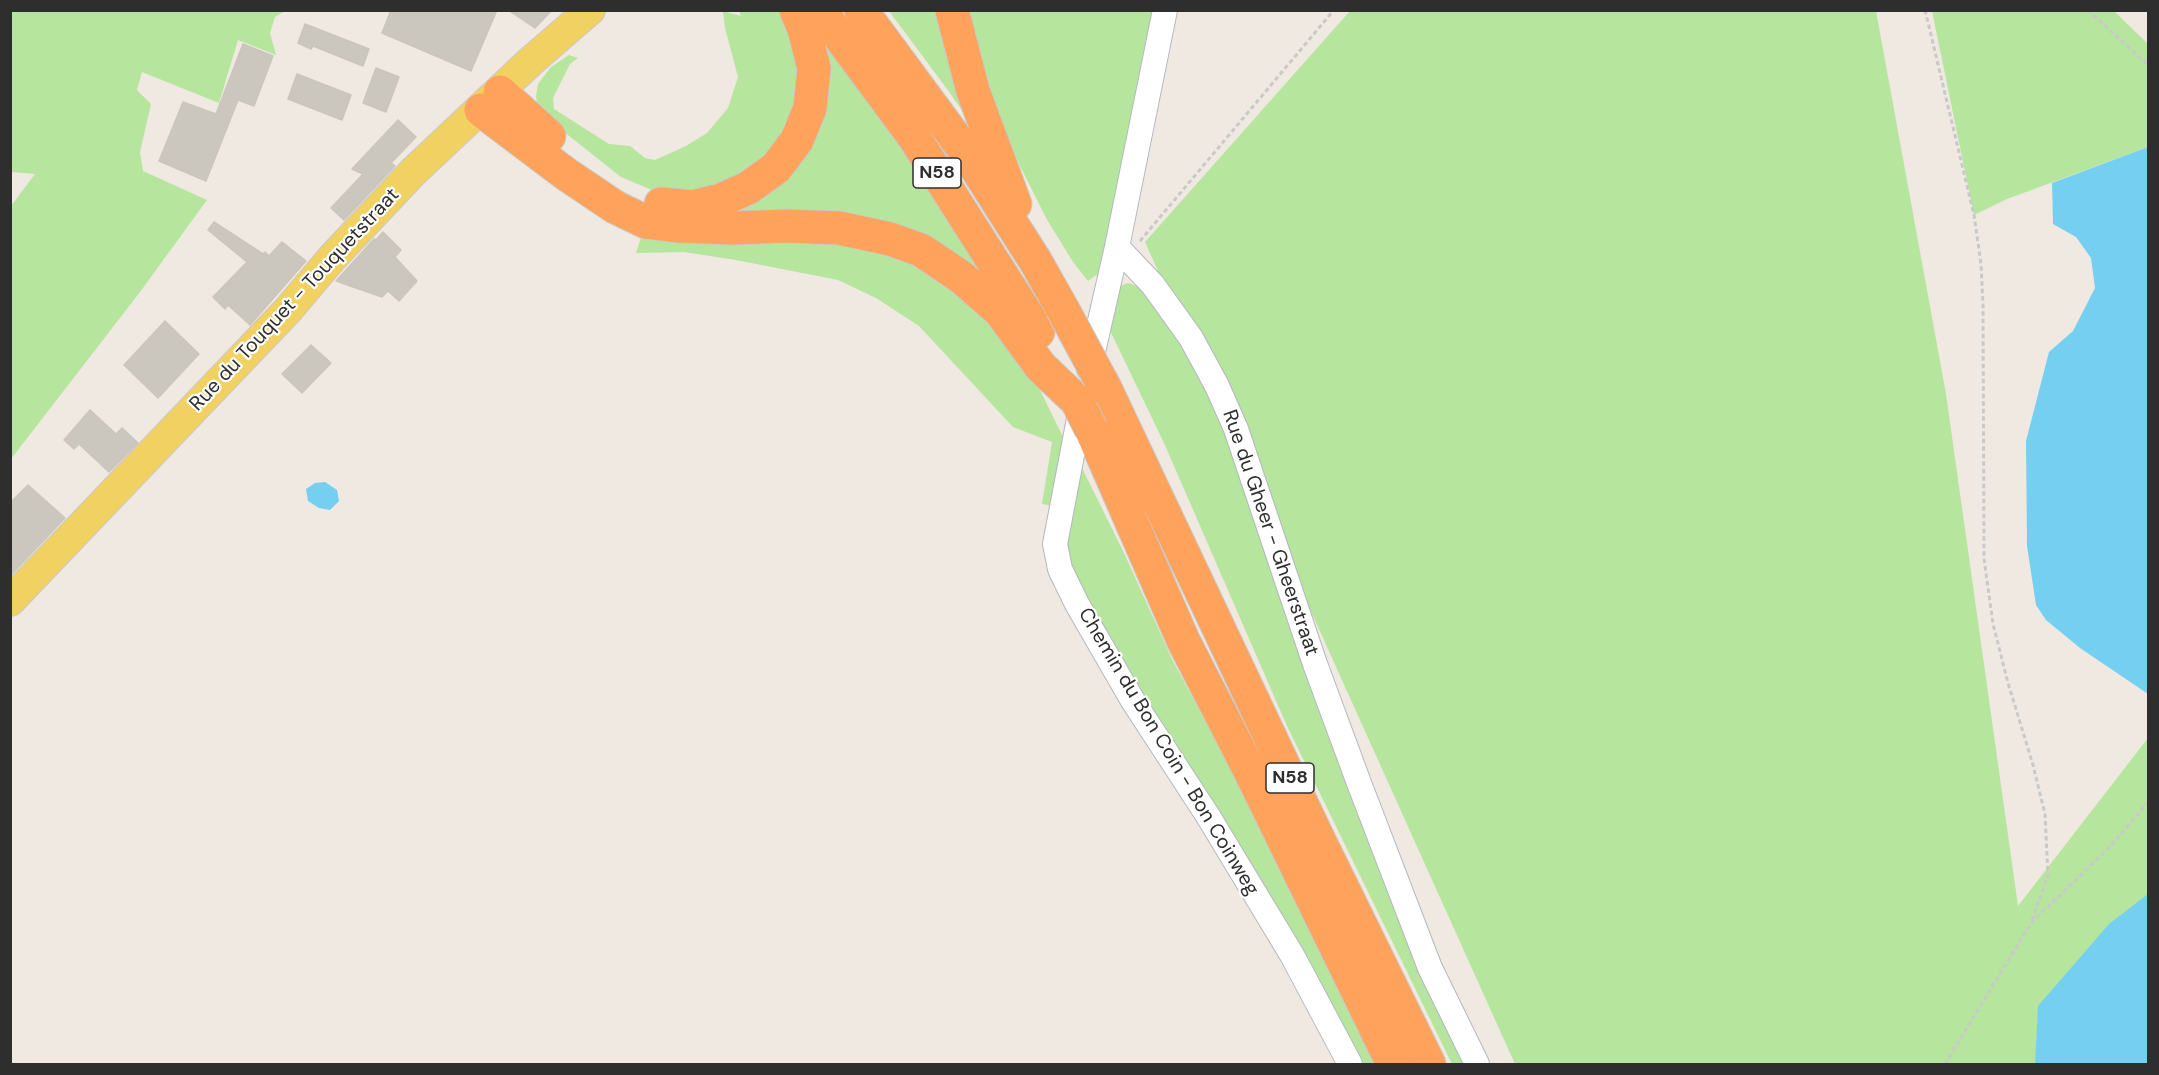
<!DOCTYPE html>
<html>
<head>
<meta charset="utf-8">
<style>
	body { margin:0 }
	#map { position:relative; width:2159px; height:1075px; overflow:hidden; background:#efe9e1; font-family:"DM Sans",sans-serif }
	canvas { display:block }
	.frame { position:absolute; inset:0; border:12px solid #2e2e2e; pointer-events:none }
</style>
</head>
<body>
<div id="map">
<canvas width="2159" height="1075"></canvas>
<div class="frame"></div>
</div>
<script>
const context = document.querySelector('canvas').getContext('2d');
context.lineJoin = 'round';
function fillPath(path, color) { context.fillStyle = color; context.fill(path, 'evenodd'); }
const shape = rows => new Path2D(rows.map(r => 'M' + r).join(''));
function trace(path, color, width, dash) { context.strokeStyle = color; context.lineWidth = width; context.lineCap = dash ? 'butt' : 'round'; context.setLineDash(dash || []); context.stroke(path); }
function drawText(font, color, halo, rows, align = 'center') {
  context.font = font + ' "DM Sans",sans-serif'; context.lineWidth = 4.5; context.setLineDash([]); context.textBaseline = 'middle'; context.strokeStyle = halo; context.fillStyle = color; for (const [text, x, y, turn = 0] of rows) {
    context.save(); context.translate(x, y); context.rotate((+turn || 0) * Math.PI / 180); context.textAlign = isNaN(turn) ? turn : align; if (halo) context.strokeText(text, 0, 0); context.fillText(text, 0, 0); context.restore();
  }
}
fillPath(shape([
	[11,10,285,11,275,17,270,33,276,55,238,40,219,103,142,72,137,90,151,104,140,152,143,171,207,200,140,292,11,459,11,206,35,174,11,172],
	[723,11,741,16,739,11,787,11,804,86,785,137,743,178,682,195,652,190,621,177,544,116,544,108,537,103,536,96,538,84,551,67,569,55,578,58,570,64,553,98,554,109,609,144,630,146,645,158,655,160,686,146,707,133,728,108,738,77,725,28],
	[889,11,946,11,994,158,950,93],
	[964,11,1154,11,1099,273,1088,281,1073,262,1046,218,1013,152,991,105],
	[1350,11,1876,11,1946,394,2018,906,2148,738,2148,1064,1515,1064,1232,436,1467,1064,1452,1064,1287,726,1164,443,1105,320,1115,288,1128,283,1145,289,1202,369,1145,242],
	[1932,11,2114,11,2148,44,2148,147,2007,199,1974,215],
	[813,26,929,181,1007,307,921,242,648,214,599,183,653,207,782,169],
	[643,231,843,241,913,261,1005,331,1039,388,1065,441,1054,506,1042,504,1052,442,1013,427,919,326,876,298,838,280,736,260,684,252,636,253],
	[1079,462,1124,553,1172,659,1227,761,1376,1064,1358,1064,1145,707,1063,554]
]), '#b6e59e');
fillPath(shape([
	[2148,147,2148,694,2080,648,2046,620,2036,605,2027,546,2026,441,2049,352,2073,331,2095,288,2091,258,2076,237,2053,224,2052,183],
	[325,482,337,490,339,501,330,510,319,508,308,501,306,489,315,483],
	[2148,894,2148,1064,2035,1064,2038,1006,2109,924]
]), '#75cff0');
const building = shape([
	[391,10,497,10,471,71,382,33,391,10],
	[508,10,552,10,535,28,508,10],
	[305,24,369,49,363,66,313,46,311,49,298,43,305,24],
	[243,44,273,56,254,106,238,100,206,181,159,161,183,102,216,114,243,44],
	[376,68,399,77,386,112,363,103,376,68],
	[297,74,351,95,342,120,288,99,297,74],
	[398,120,416,137,391,163,395,166,344,220,331,208,363,174,352,169,398,120],
	[214,222,263,254,265,252,269,256,282,242,306,261,250,325,228,305,225,309,213,297,247,262,208,230,214,222],
	[383,232,401,250,395,257,417,281,399,301,388,291,382,297,336,281,374,239,376,240,383,232],
	[165,321,199,354,158,398,124,365,165,321],
	[311,345,331,363,302,393,282,374,311,345],
	[90,410,116,434,122,428,138,443,109,472,79,444,74,449,64,440,90,410],
	[28,485,65,518,10,576,10,503,28,485]
]);
fillPath(building, '#cbc7bf');
trace(building, '#cbc5ba', 1.5);
const minor = shape([
	[1117,247,1153,285,1191,338,1217,386,1236,429,1315,664,1359,783,1430,968,1477,1064],
	[1089,369,1117,247,1165,10],
	[1082,403,1055,544,1060,569,1077,604,1133,701,1208,816,1292,955,1350,1064]
]);
const major = shape([
	[10,601,288,310,332,258,413,172,531,61,590,10]
]);
const highway = shape([
	[820,10,914,137,1038,332],
	[861,10,968,155,1036,262,1062,308],
	[952,10,973,91,1015,204],
	[500,92,549,136],
	[481,110,566,174,615,207,646,222,679,226,734,228,786,226,839,228,890,239,921,250,961,277,1000,311,1041,367,1077,401],
	[661,204,693,207,721,200,748,188,776,168,797,140,810,108,814,68,804,29,796,10],
	[1105,388,1316,834,1429,1064],
	[1091,429,1183,640,1252,775,1393,1064]
]);
trace(minor, '#b4b7c1', 26);
trace(major, '#c9c9c9', 32);
trace(highway, '#c9c9c9', 35);
trace(shape([
	[1925,10,1974,215,1981,264,1983,304,1984,559,1993,624,2008,683,2033,765,2045,814,2048,875,2031,923],
	[2088,10,2148,65],
	[1140,241,1334,10],
	[1945,1064,2031,923,2110,847,2148,802]
]), '#c9c9c9', 3, [4.5, 3]);
trace(minor, '#fff', 24);
trace(major, '#f2d163', 30);
trace(highway, '#ffa35c', 33);
const highwayBridge = shape([
	[1062,308,1105,388],
	[1077,401,1091,429]
]);
trace(highwayBridge, '#c9c9c9', 35, []);
trace(highwayBridge, '#ffa35c', 33);
for (const [x, y, w] of [
	[937,173,48],
	[1290,778,48]
]) { const box = new Path2D(); box.roundRect(x - w / 2, y - 15, w, 30, 4.5); context.fillStyle = '#fff'; context.fill(box); trace(box, '#2e2e2e', 1.5); }
drawText('bold 18px', '#2e2e2e', null, [
	["N58",937,173],
	["N58",1290,778]
]);
drawText('20px', '#2e2e2e', '#fff', [
	["Rue du Touquet - Touquetstraat",295,300,-47],
	["Rue du Gheer - Gheerstraat",1270,533,71],
	["Chemin du Bon Coin - Bon Coinweg",1168,752,59]
]);
</script>
</body>
</html>
